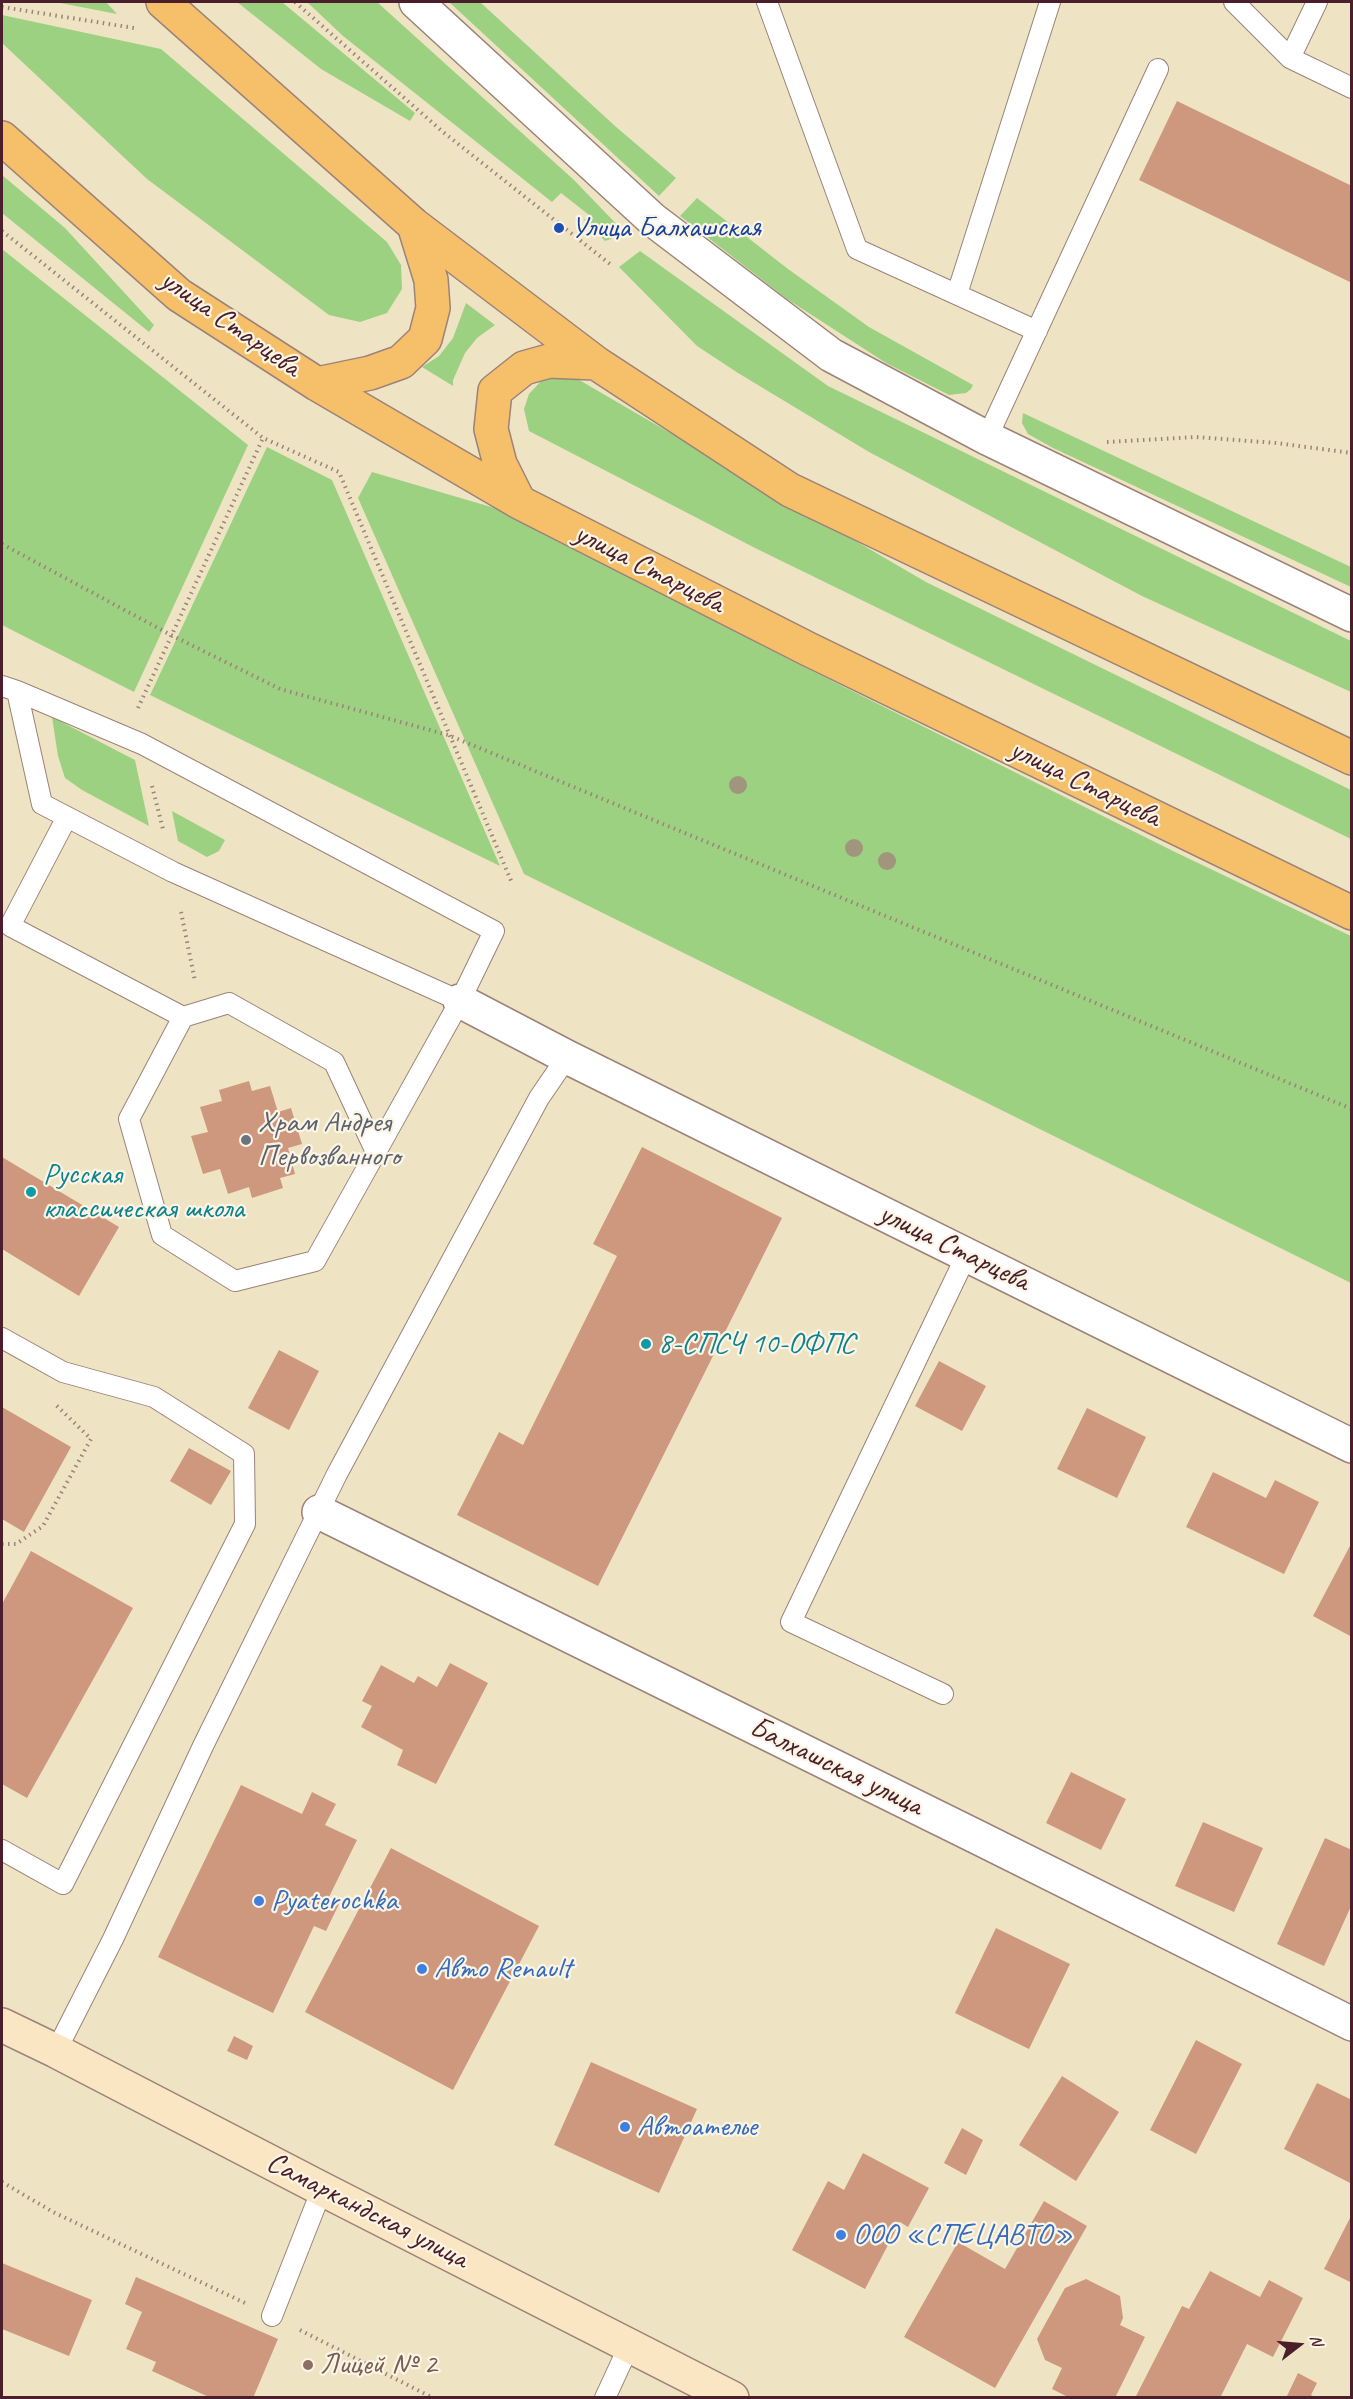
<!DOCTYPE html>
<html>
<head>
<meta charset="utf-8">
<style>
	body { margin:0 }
	#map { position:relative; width:1353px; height:2399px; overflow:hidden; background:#eee4c4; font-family:Caveat,sans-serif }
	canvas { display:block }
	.frame { position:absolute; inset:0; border:3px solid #4a1f2b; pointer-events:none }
	.north { position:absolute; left:1269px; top:2315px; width:60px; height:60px; -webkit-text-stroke:4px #fcf5e5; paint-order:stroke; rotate:74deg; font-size:16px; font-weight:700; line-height:24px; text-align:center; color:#4a1f2b }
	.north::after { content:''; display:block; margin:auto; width:21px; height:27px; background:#4a1f2b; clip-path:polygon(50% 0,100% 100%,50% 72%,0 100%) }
</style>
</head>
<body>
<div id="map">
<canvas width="1353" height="2399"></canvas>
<div class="frame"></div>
<div class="north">N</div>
</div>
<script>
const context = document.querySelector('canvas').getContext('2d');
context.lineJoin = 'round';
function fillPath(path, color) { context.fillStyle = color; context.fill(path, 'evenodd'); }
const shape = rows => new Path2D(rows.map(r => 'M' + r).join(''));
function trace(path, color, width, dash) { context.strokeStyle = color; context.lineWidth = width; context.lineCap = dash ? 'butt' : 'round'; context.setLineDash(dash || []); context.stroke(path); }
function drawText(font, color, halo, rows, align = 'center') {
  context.font = font + ' Caveat,sans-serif'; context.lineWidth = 4.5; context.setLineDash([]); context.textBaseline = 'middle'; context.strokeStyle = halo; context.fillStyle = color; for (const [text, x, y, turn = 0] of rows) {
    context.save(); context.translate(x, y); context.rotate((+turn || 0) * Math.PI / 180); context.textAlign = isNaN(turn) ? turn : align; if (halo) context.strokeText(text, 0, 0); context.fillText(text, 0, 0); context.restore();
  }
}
fillPath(shape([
	[55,2,106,2,117,14],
	[237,2,282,2,415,113,410,121,321,69],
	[307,2,377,2,574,180,626,234,605,241,584,220,589,215,561,193,552,202,343,36],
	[449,2,480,2,615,126,676,178,659,196],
	[2,15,161,49,387,242,401,265,402,289,387,313,360,322,329,315,147,179,2,43],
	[2,175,65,228,154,325,149,332,2,213],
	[697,198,788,269,869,327,973,385,971,389,966,393,949,395,886,363,787,299,680,216],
	[2,249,248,445,134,692,2,625],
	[640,251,828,386,1351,641,1351,692,1142,596,869,452,738,373,697,346,619,267],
	[466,303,495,325,477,338,465,353,453,380,453,386,422,367,439,356,453,338],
	[569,374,926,582,1351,790,1351,839,755,548,529,431,524,409,529,394,542,380],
	[1023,413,1351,567,1351,587,1053,448,1028,434,1022,423],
	[267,447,332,480,500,866,150,695],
	[372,472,498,509,790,660,1175,852,1351,936,1351,1283,524,874,358,498],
	[52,717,135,760,149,826,82,790,65,778,58,756],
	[172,811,225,840,219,851,207,857,178,841]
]), '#9dd182');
fillPath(shape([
	[1177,101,1352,186,1352,283,1139,180],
	[249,1081,252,1091,270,1086,278,1112,291,1108,302,1144,288,1148,295,1174,280,1178,283,1188,252,1198,249,1187,228,1194,220,1169,203,1174,191,1136,208,1132,200,1107,222,1101,219,1090],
	[642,1147,782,1218,598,1586,457,1515,499,1432,523,1445,617,1256,593,1244],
	[2,1157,119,1227,79,1296,2,1249],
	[279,1350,319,1371,289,1430,248,1408],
	[939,1361,986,1386,962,1431,915,1406],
	[2,1407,71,1447,24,1532,2,1519],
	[1087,1408,1146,1437,1117,1498,1057,1469],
	[189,1448,231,1471,211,1505,170,1481],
	[1213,1472,1266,1498,1275,1480,1319,1502,1284,1574,1186,1527],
	[1352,1542,1352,1637,1313,1616],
	[31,1551,133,1608,27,1798,2,1784,2,1604],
	[450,1663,488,1683,436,1784,397,1765,403,1750,361,1727,372,1706,362,1701,381,1665,414,1683,418,1676,437,1687],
	[1071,1772,1126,1799,1101,1850,1046,1823],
	[241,1785,302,1814,312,1792,336,1804,325,1825,357,1840,328,1899,339,1904,326,1931,314,1926,273,2013,158,1957],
	[1203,1822,1263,1848,1234,1912,1175,1886],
	[1325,1838,1352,1850,1352,1904,1324,1966,1277,1944],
	[391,1848,539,1926,453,2090,305,2012],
	[996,1928,1070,1964,1029,2049,955,2013],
	[234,2036,253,2046,247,2060,227,2051],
	[1196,2040,1242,2064,1196,2154,1150,2130],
	[591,2062,697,2109,659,2193,554,2145],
	[1062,2076,1119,2112,1076,2181,1019,2145],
	[1317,2083,1352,2100,1352,2184,1284,2149],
	[962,2128,983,2140,966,2175,944,2163],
	[863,2153,929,2188,908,2227,900,2222,865,2289,792,2250,828,2181,844,2190],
	[1044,2201,1087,2226,995,2388,904,2337,958,2242,1005,2269],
	[1352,2214,1352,2283,1324,2269],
	[2,2263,92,2300,69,2356,2,2329],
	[1210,2271,1260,2297,1269,2280,1303,2298,1273,2357,1247,2344,1220,2398,1135,2398,1182,2306,1189,2309],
	[136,2277,278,2339,253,2398,211,2398,152,2371,156,2362,126,2349,142,2312,125,2304],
	[1086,2279,1120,2296,1123,2318,1120,2325,1145,2337,1115,2398,1070,2398,1052,2389,1062,2368,1045,2360,1037,2339,1065,2288],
	[1298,2373,1317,2383,1311,2395,1316,2398,1286,2398]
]), '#ce987e');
const service = shape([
	[767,2,857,249,1037,331],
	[1234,2,1290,58],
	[1317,2,1290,58,1352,88],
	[957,294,1050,2],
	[987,438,1158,69],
	[2,686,17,691,142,744,494,931,460,1001,173,872,42,804,17,691],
	[67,817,10,926,183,1017],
	[376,1152,334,1062,229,1003,183,1017,129,1119,162,1235,235,1281,315,1261,376,1152,460,1001],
	[2,1338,63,1372,154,1397,244,1454,245,1524,63,1884,2,1850],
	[943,1694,791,1622,967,1254],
	[56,2051,113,1939,203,1746,337,1474,539,1098,567,1057],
	[272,2316,322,2189],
	[605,2398,629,2346]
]);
const minor = shape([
	[416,2,652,219,831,355,987,438,1352,615],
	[460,1001,567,1057,1352,1446],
	[319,1512,979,1838,1352,2024]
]);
const secondary = shape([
	[2,2025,56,2051,322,2189,732,2398]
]);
const primary = shape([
	[163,2,414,225,596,363,790,490,1352,758],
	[2,138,179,295,317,384,519,502,808,649,1352,913],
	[317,384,370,373,401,362,425,339,433,308,431,280,414,225],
	[519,502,500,464,491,429,495,391,524,368,549,361,596,363]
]);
trace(service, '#9c8278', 22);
trace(minor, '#9c8278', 36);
trace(secondary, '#9c8278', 36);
trace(primary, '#9c8278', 36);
trace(shape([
	[295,2,443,132,610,264],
	[2,7,134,28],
	[2,231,263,438,339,472,512,883],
	[1107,442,1196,437,1276,443,1352,453],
	[2,544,171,635,280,689,448,735,1352,1109],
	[138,708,263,438],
	[152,786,163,829],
	[181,912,195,981],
	[2,1544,16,1544,43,1526,91,1439,56,1405],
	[2,2182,53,2212,245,2303],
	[300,2330,433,2398]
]), '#9c8278', 4, [1.5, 4.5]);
trace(service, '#fff', 20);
trace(minor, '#fff', 33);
trace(secondary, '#fbe6c4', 33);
trace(primary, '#f6c06b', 33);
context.fillStyle = '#a2957e';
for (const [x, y] of [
	[738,785],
	[854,848],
	[887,861]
]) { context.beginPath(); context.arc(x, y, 9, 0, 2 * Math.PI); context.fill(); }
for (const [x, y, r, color] of [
	[559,228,6,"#1a4fb4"],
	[246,1140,6,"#6b7280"],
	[31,1192,6,"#0f9aa8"],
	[646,1344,6,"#0f9aa8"],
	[259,1901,6,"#3f7fe0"],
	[422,1969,6,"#3f7fe0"],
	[625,2127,6,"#3f7fe0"],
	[841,2235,6,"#3f7fe0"],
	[308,2365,6,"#8d6e63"]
]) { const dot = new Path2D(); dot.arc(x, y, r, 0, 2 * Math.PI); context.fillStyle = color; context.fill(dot); trace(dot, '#fcf5e5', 2); }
drawText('30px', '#164399', '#fcf5e5', [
	["Улица Балхашская",571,228]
], 'left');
drawText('30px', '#4a1f2b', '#fcf5e5', [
	["улица Старцева",230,324,35],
	["улица Старцева",649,569,27],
	["улица Старцева",1085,784,26],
	["улица Старцева",954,1248,26],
	["Балхашская улица",836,1767,26],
	["Самаркандская улица",367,2211,27]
]);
drawText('30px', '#5b616d', '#fcf5e5', [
	["Храм Андрея",258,1123],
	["Первозванного",258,1157]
], 'left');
drawText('30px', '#0d838f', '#fcf5e5', [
	["Русская",43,1175],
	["классическая школа",43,1209],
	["8-СПСЧ 10-ОФПС",658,1344]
], 'left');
drawText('30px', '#366cbe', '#fcf5e5', [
	["Pyaterochka",271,1901],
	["Авто Renault",434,1969],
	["Автоателье",637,2127],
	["ООО «СПЕЦАВТО»",853,2235]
], 'left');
drawText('30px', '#785e54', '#fcf5e5', [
	["Лицей № 2",320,2365]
], 'left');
</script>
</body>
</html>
